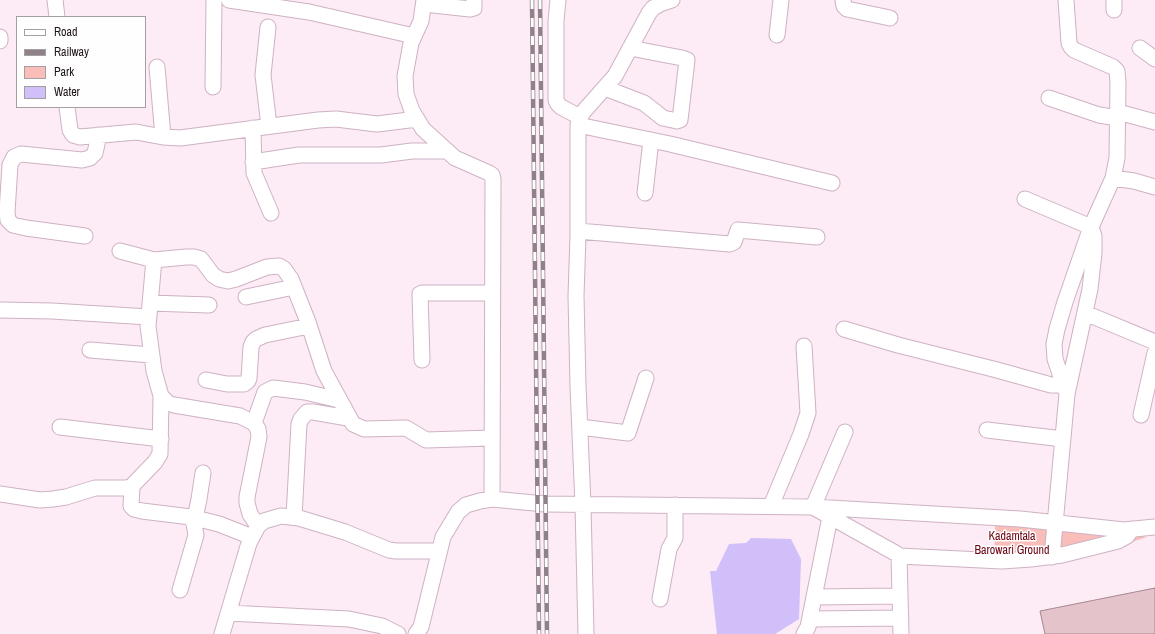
<!DOCTYPE html>
<html>
<head>
<meta charset="utf-8">
<style>
	body { margin:0 }
	#map { position:relative; width:1155px; height:634px; overflow:hidden; background:#fdebf6; font-family:"Archivo Narrow",sans-serif }
	canvas { display:block }
	.legend { position:absolute; left:16px; top:16px; width:130px; height:92px; box-sizing:border-box; background:#fefefe; border:1px solid #a4a0a2; margin:0; padding:5px 7px; list-style:none; font-size:12px; color:#1d1319 }
	.legend li { display:flex; align-items:center; gap:8px; height:20px }
	.legend b { width:20px; border:1px solid #a4a0a2 }
</style>
</head>
<body>
<div id="map">
<canvas width="1155" height="634"></canvas>
<ul class="legend">
<li><b style="height:5px;background:#fff"></b>Road</li>
<li><b style="height:5px;background:#8f818a"></b>Railway</li>
<li><b style="height:11px;background:#f9beba"></b>Park</li>
<li><b style="height:11px;background:#d0bff9"></b>Water</li>
</ul>
</div>
<script>
const context = document.querySelector('canvas').getContext('2d');
context.lineJoin = 'round';
function fillPath(path, color) { context.fillStyle = color; context.fill(path, 'evenodd'); }
const shape = rows => new Path2D(rows.map(r => 'M' + r).join(''));
function trace(path, color, width, dash) { context.strokeStyle = color; context.lineWidth = width; context.lineCap = dash ? 'butt' : 'round'; context.setLineDash(dash || []); context.stroke(path); }
function drawText(font, color, halo, rows, align = 'center') {
  context.font = font + ' "Archivo Narrow",sans-serif'; context.lineWidth = 3; context.setLineDash([]); context.textBaseline = 'middle'; context.strokeStyle = halo; context.fillStyle = color; for (const [text, x, y, turn = 0] of rows) {
    context.save(); context.translate(x, y); context.rotate((+turn || 0) * Math.PI / 180); context.textAlign = isNaN(turn) ? turn : align; if (halo) context.strokeText(text, 0, 0); context.fillText(text, 0, 0); context.restore();
  }
}
fillPath(shape([
	[995,524,1110,532,1147,537,1119,546,994,562]
]), '#f9beba');
fillPath(shape([
	[751,538,791,539,801,559,799,619,775,634,717,634,710,571,716,571,729,544,746,543]
]), '#d0bff9');
const building = shape([
	[1155,588,1155,634,1045,634,1040,611,1155,588]
]);
fillPath(building, '#e5c3cb');
trace(building, '#a6878e', 1);
const minor = shape([
	[55,0,57,17],
	[229,0,309,12,414,36],
	[424,0,421,21,411,43,405,76,406,94,412,111,423,129,455,158,489,173,492,175,493,179,492,499],
	[558,0,556,21,556,100,558,104,561,107,580,117],
	[843,0,844,6,847,9,890,18],
	[424,4,470,9,474,8,474,0],
	[1114,10,1114,0],
	[268,27,263,75,269,126],
	[777,35,781,0],
	[0,37,0,41],
	[1140,48,1155,59],
	[157,67,163,137],
	[213,87,214,0],
	[605,88,644,103,663,118,677,121,680,120,687,60,682,58,630,48],
	[1049,98,1099,115,1118,118],
	[67,107,70,130,73,135,80,137,136,132,163,137,180,138,318,120,336,119,377,124,417,119],
	[1118,112,1155,122],
	[578,125,670,144,832,183],
	[253,128,254,173,271,213],
	[253,162,299,155,381,155,412,151,447,151],
	[1113,178,1134,181,1155,187],
	[645,193,651,140],
	[1025,199,1091,227,1094,236,1094,253,1090,289,1067,394],
	[578,231,730,244,734,242,738,230,817,237],
	[85,236,26,228,13,225,8,220,7,212,10,165,14,157,21,154,82,160,90,158,95,153,99,135],
	[120,251,154,260,186,257,194,257,201,259,213,275,219,279,228,281,236,279,267,267,279,266,284,269,291,279,308,322,324,371,353,424,364,429,406,428,426,440,492,438],
	[154,260,148,326,154,371,161,396,168,403,174,405,240,416,254,423,258,429,259,437,247,497,247,503,250,514,258,526],
	[246,297,294,287],
	[150,303,209,305],
	[0,310,52,311,149,317],
	[1085,313,1155,342],
	[844,329,898,345,997,370,1051,385,1063,385],
	[90,350,151,355],
	[422,360,420,294,422,293,492,293],
	[206,380,227,384,244,384,248,381,249,378,251,347,253,342,256,339,265,335,309,326],
	[1141,415,1155,353],
	[254,423,265,392,273,388,305,392,339,400],
	[60,427,161,439],
	[580,427,628,433,646,378],
	[987,430,1063,439],
	[845,432,813,507,897,554,899,556,901,634],
	[132,486,131,506,134,509,142,511,191,517,219,524,252,537],
	[0,494,40,500,53,499,66,497,95,488,127,488,132,486,155,462,160,454,161,396],
	[771,506,801,434,808,413,804,346],
	[294,517,299,424,301,419,307,412,313,412,348,418],
	[195,518,199,499,203,473],
	[899,556,1002,561,1031,559,1062,555,1118,541,1127,536,1132,529],
	[1052,557,1067,394,1055,359,1054,344,1057,329,1065,302,1091,227,1113,178,1117,158,1118,83,1117,71,1113,67,1074,50,1071,47,1069,43,1066,0],
	[180,590,196,535,194,524,191,517],
	[814,597,900,596],
	[660,599,669,549,675,538,675,505],
	[228,613,349,619,382,626,398,634],
	[810,619,901,618],
	[222,634,249,543,258,526,264,521,281,516,299,518,345,532,389,550,396,551,439,551],
	[416,634,421,627,443,537,458,512,466,505,480,501,492,499,545,504,813,507,1020,519,1124,530,1155,527],
	[586,634,583,505,578,386,576,296,578,235,578,125,580,117,584,111,615,76,649,13,653,8,660,4,672,0],
	[804,634,808,627,830,517]
]);
trace(minor, '#ceb2c3', 17);
trace(minor, '#fff', 15);
const rail = shape([
	[532,0,539,634],
	[540,0,547,634]
]);
trace(rail, '#8f818a', 4.5);
trace(rail, '#fefefe', 3, [9]);
drawText('12px', '#6b0412', '#fefefe', [
	["Kadamtala",1012,537],
	["Barowari Ground",1012,551]
]);
</script>
</body>
</html>
